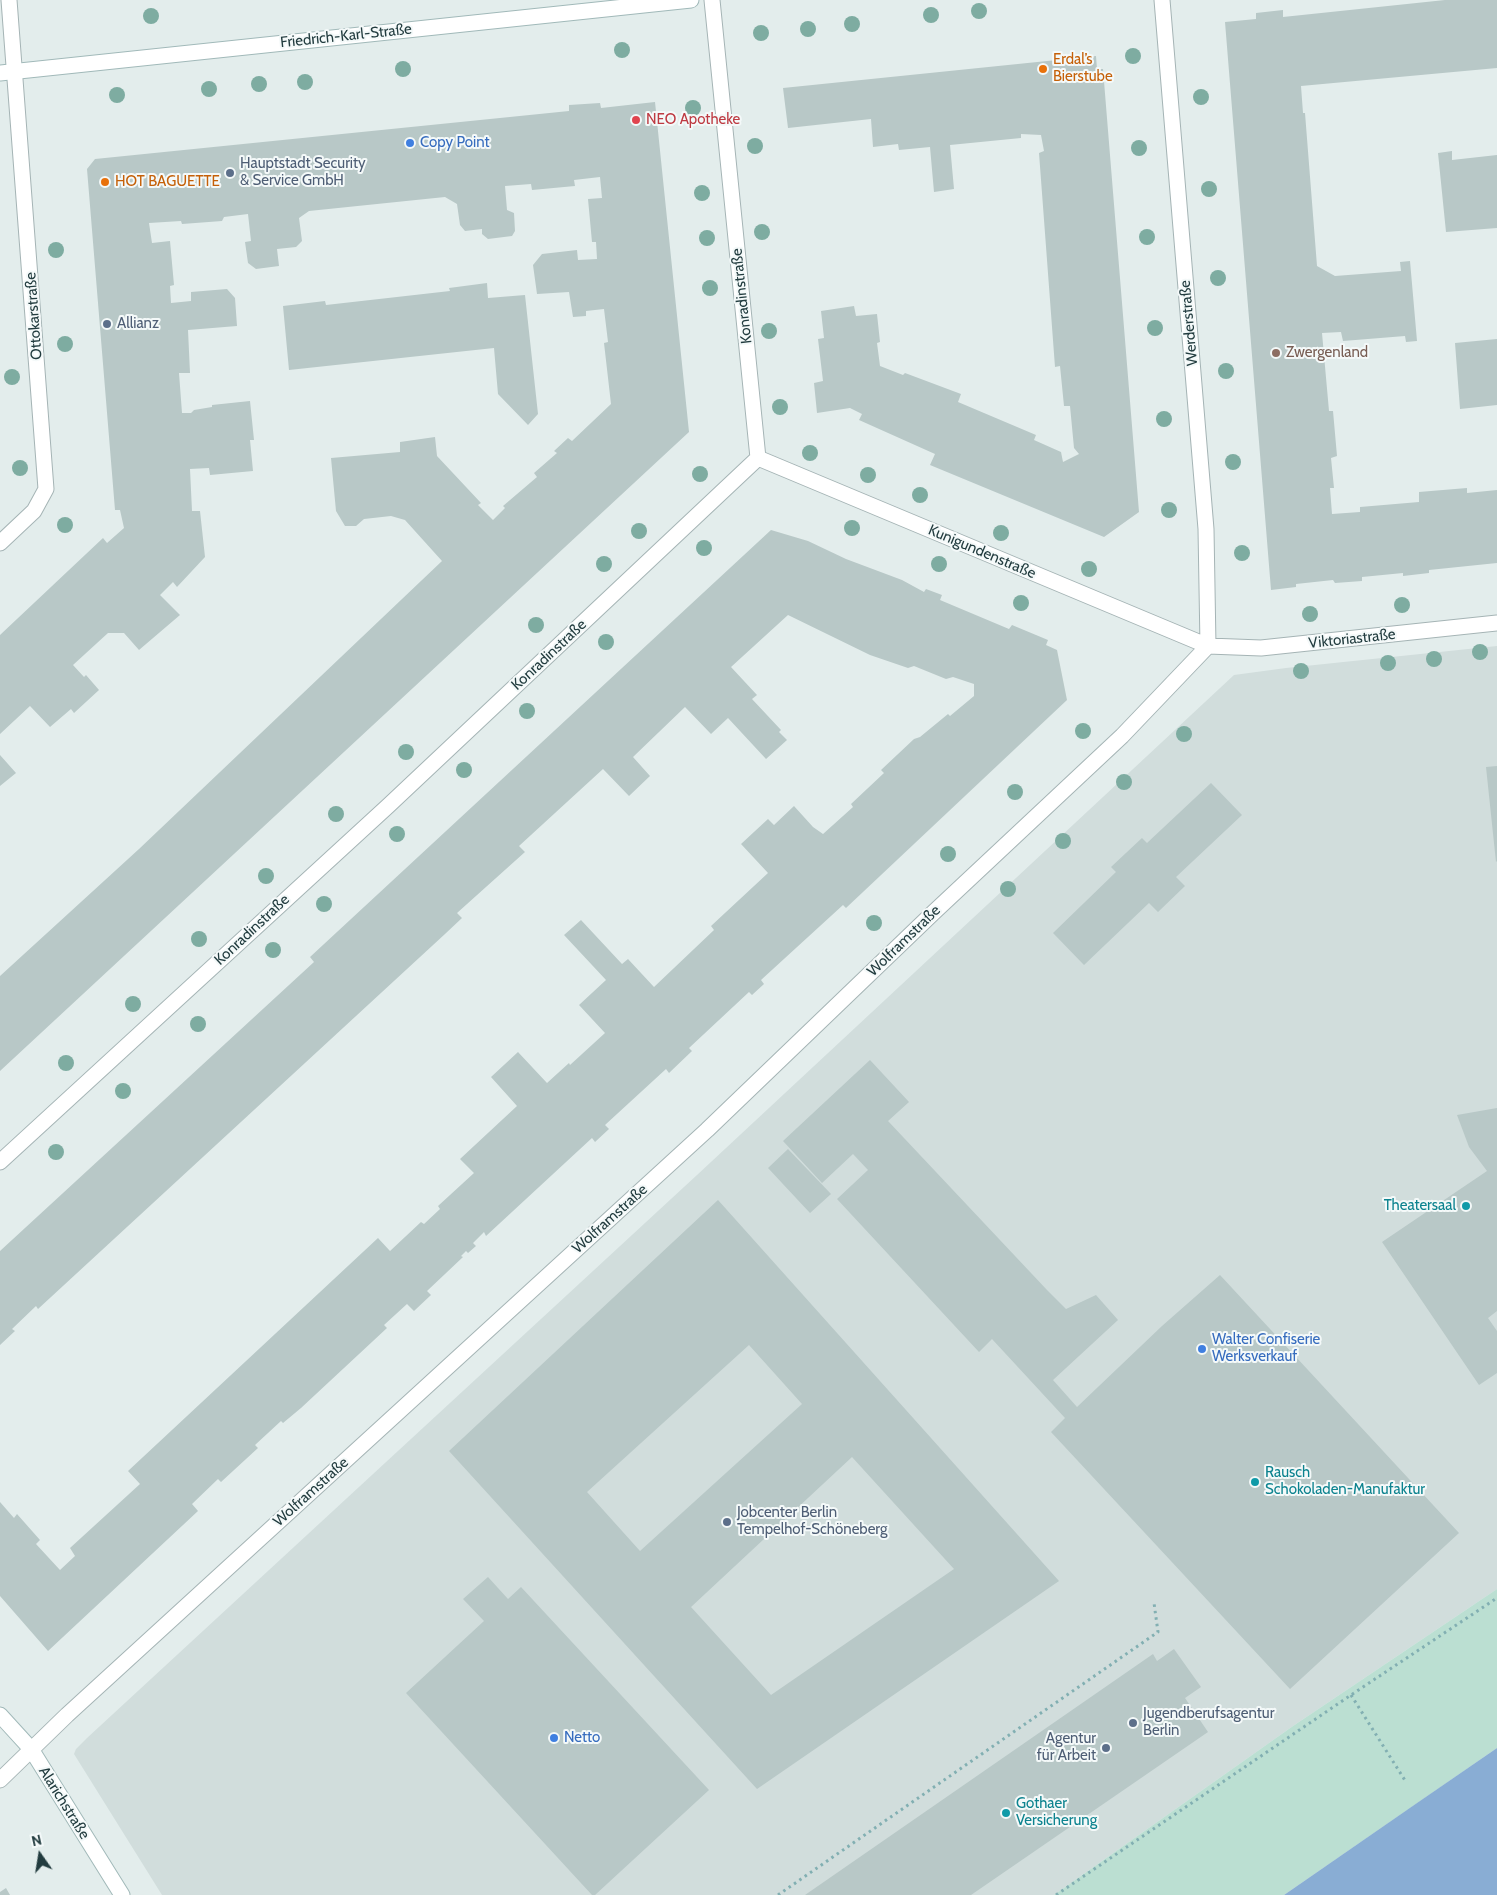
<!DOCTYPE html>
<html>
<head>
<meta charset="utf-8">
<style>
	body { margin:0 }
	#map { position:relative; width:1497px; height:1895px; overflow:hidden; background:#e3edec; font-family:Cabin,sans-serif }
	canvas { display:block }
	.north { position:absolute; left:15px; top:1830px; width:50px; height:50px; -webkit-text-stroke:4px #f4f9f9; paint-order:stroke; rotate:347deg; font-size:14px; font-weight:700; line-height:20px; text-align:center; color:#223c3f }
	.north::after { content:''; display:block; margin:auto; width:18px; height:22px; background:#223c3f; clip-path:polygon(50% 0,100% 100%,50% 72%,0 100%) }
</style>
</head>
<body>
<div id="map">
<canvas width="1497" height="1895"></canvas>
<div class="north">N</div>
</div>
<script>
const context = document.querySelector('canvas').getContext('2d');
context.lineJoin = 'round';
function fillPath(path, color) { context.fillStyle = color; context.fill(path, 'evenodd'); }
const shape = rows => new Path2D(rows.map(r => 'M' + r).join(''));
function trace(path, color, width, dash) { context.strokeStyle = color; context.lineWidth = width; context.lineCap = dash ? 'butt' : 'round'; context.setLineDash(dash || []); context.stroke(path); }
function drawText(font, color, halo, rows, align = 'center') {
  context.font = font + ' Cabin,sans-serif'; context.lineWidth = 4; context.setLineDash([]); context.textBaseline = 'middle'; context.strokeStyle = halo; context.fillStyle = color; for (const [text, x, y, turn = 0] of rows) {
    context.save(); context.translate(x, y); context.rotate((+turn || 0) * Math.PI / 180); context.textAlign = isNaN(turn) ? turn : align; if (halo) context.strokeText(text, 0, 0); context.fillText(text, 0, 0); context.restore();
  }
}
fillPath(shape([
	[1497,646,1497,1589,1293,1726,1054,1895,162,1895,74,1754,76,1749,87,1738,697,1175,1234,675,1286,668]
]), '#d1dddc');
fillPath(shape([
	[1497,1589,1497,1748,1284,1895,1054,1895,1293,1726]
]), '#bbdfd2');
fillPath(shape([
	[1497,1748,1497,1895,1284,1895,1417,1803]
]), '#89add4');
fillPath(shape([
	[1445,0,1497,0,1497,68,1301,86,1303,113,1305,113,1317,266,1335,276,1401,271,1400,262,1410,261,1417,341,1406,342,1405,336,1343,341,1341,332,1322,333,1329,411,1333,411,1337,456,1331,458,1334,488,1330,488,1332,514,1360,512,1360,507,1419,502,1419,492,1467,488,1467,493,1497,490,1497,563,1429,570,1429,573,1403,576,1403,573,1362,577,1362,581,1335,583,1333,580,1296,584,1296,587,1271,590,1225,22,1256,19,1256,13,1283,10,1283,17],
	[1096,56,1097,69,1103,69,1139,512,1104,537,930,465,935,454,859,420,862,414,850,408,817,413,814,383,823,381,818,339,824,338,821,311,854,306,856,316,877,314,880,342,877,343,880,366,903,375,905,373,961,394,958,402,1036,435,1034,440,1061,452,1063,462,1079,454,1074,448,1070,406,1064,406,1060,366,1055,367,1039,153,1044,151,1041,135,1021,134,1021,138,950,145,954,189,934,192,930,147,899,150,898,144,873,147,871,119,788,128,783,88],
	[655,102,689,432,0,1071,0,976,139,849,442,561,405,520,391,516,364,519,356,526,345,526,336,511,331,458,400,452,400,442,435,437,437,456,481,503,478,505,493,520,505,508,503,506,537,477,534,473,557,453,554,451,568,438,572,441,611,404,604,343,608,342,604,309,586,311,586,316,573,317,569,292,537,294,533,265,542,254,577,250,578,260,597,259,596,242,592,242,588,199,602,198,600,177,574,180,575,186,532,190,531,184,505,186,507,210,514,213,515,231,512,236,488,239,482,234,482,229,465,231,460,225,457,204,445,197,309,211,299,218,302,241,296,247,277,249,279,266,256,269,248,263,245,242,251,241,248,214,224,217,222,221,182,224,181,221,149,223,152,243,170,241,174,285,170,286,171,303,191,301,191,292,227,289,235,298,237,326,188,330,190,373,179,373,182,413,191,413,194,410,212,407,212,405,250,401,254,440,250,440,253,471,210,475,209,468,190,469,192,511,200,511,205,557,177,587,173,582,160,595,180,615,139,650,124,633,108,633,73,665,84,677,86,675,99,690,74,713,71,709,50,727,30,706,0,734,0,635,103,538,107,543,124,528,120,510,115,510,87,169,95,159,569,111,569,105,600,103,601,108],
	[1452,151,1452,160,1497,155,1497,228,1446,232,1438,153],
	[487,283,488,298,525,295,538,414,528,425,498,394,494,348,289,370,283,306,325,301,326,305,450,291,449,288],
	[1497,339,1497,405,1460,409,1455,343],
	[771,530,808,541,846,559,902,580,924,592,926,589,942,595,940,600,1009,629,1012,625,1048,640,1046,645,1057,650,1067,700,846,908,843,905,761,980,764,984,752,995,749,992,689,1048,692,1051,669,1073,666,1069,605,1125,609,1129,595,1142,592,1138,486,1236,484,1232,473,1243,476,1246,468,1253,466,1251,461,1256,463,1257,427,1291,431,1295,414,1311,407,1304,384,1325,387,1328,301,1408,283,1423,281,1421,255,1445,258,1448,221,1482,218,1479,192,1504,198,1511,48,1651,0,1596,0,1502,14,1518,17,1514,40,1540,36,1544,60,1570,75,1556,70,1548,140,1484,128,1471,378,1238,390,1251,421,1222,424,1224,440,1209,438,1206,474,1173,460,1159,517,1106,491,1077,518,1052,547,1083,569,1063,570,1065,605,1033,579,1005,606,980,564,935,581,920,622,964,628,959,654,987,714,930,711,926,768,873,741,844,768,819,774,825,794,806,813,827,823,834,853,807,851,804,884,773,881,770,914,739,920,737,948,714,950,716,974,696,974,684,953,677,946,679,914,666,908,668,870,655,788,615,731,667,757,695,752,699,781,730,779,732,787,740,766,759,728,718,711,734,685,707,633,757,650,776,629,796,603,769,519,846,525,852,457,913,462,918,445,934,38,1309,36,1306,12,1329,15,1331,0,1345,0,1251,314,962,310,957],
	[0,755,16,773,0,786],
	[1497,766,1497,861,1496,862,1486,767],
	[1211,783,1242,815,1176,877,1185,886,1158,912,1149,903,1084,965,1053,933,1116,872,1111,867,1142,838,1147,843],
	[870,1060,909,1102,888,1121,1047,1290,1066,1309,1096,1295,1118,1320,1053,1380,1077,1407,1162,1326,1220,1275,1459,1533,1290,1689,1051,1432,1065,1418,992,1339,979,1352,837,1199,868,1170,853,1154,822,1183,783,1141],
	[1497,1108,1497,1311,1488,1318,1497,1331,1497,1373,1479,1385,1382,1242,1487,1171,1469,1147,1457,1115],
	[788,1149,831,1194,810,1213,768,1168],
	[718,1200,1059,1581,757,1789,449,1451],
	[749,1345,802,1404,640,1551,587,1492],
	[852,1457,954,1569,771,1695,691,1607],
	[488,1577,508,1599,521,1587,709,1790,595,1895,592,1895,406,1693,484,1621,463,1599],
	[1174,1649,1201,1687,1185,1698,1208,1732,971,1895,805,1895,1153,1654,1157,1661],
	[6,1888,10,1895,0,1895,0,1892]
]), '#b8c8c7');
const minor = shape([
	[712,0,758,458],
	[1162,0,1206,529,1208,646],
	[758,458,1208,646,1261,648,1497,623],
	[0,543,34,511,46,489,9,0],
	[0,1162,388,806,758,458],
	[0,1780,67,1715,707,1130,933,913,1122,736,1208,646]
]);
const secondary = shape([
	[0,73,691,0],
	[0,1715,31,1749,122,1895]
]);
trace(minor, '#a5b4b5', 17);
trace(secondary, '#a1b9b9', 17);
trace(shape([
	[1351,1695,1406,1782],
	[778,1895,1158,1632,1154,1603],
	[1056,1895,1351,1695,1497,1598]
]), '#82afb2', 3, [2.5, 4]);
trace(minor, '#fff', 15);
trace(secondary, '#fff', 15);
context.fillStyle = '#7eaca1';
for (const [x, y] of [
	[979,11],
	[931,15],
	[151,16],
	[852,24],
	[808,29],
	[761,33],
	[622,50],
	[1133,56],
	[403,69],
	[305,82],
	[259,84],
	[209,89],
	[117,95],
	[1201,97],
	[693,108],
	[755,146],
	[1139,148],
	[1209,189],
	[702,193],
	[762,232],
	[1147,237],
	[707,238],
	[56,250],
	[1218,278],
	[710,288],
	[1155,328],
	[769,331],
	[65,344],
	[1226,371],
	[12,377],
	[780,407],
	[1164,419],
	[810,453],
	[1233,462],
	[20,468],
	[700,474],
	[868,475],
	[920,495],
	[1169,510],
	[65,525],
	[852,528],
	[639,531],
	[1001,533],
	[704,548],
	[1242,553],
	[604,564],
	[939,564],
	[1089,569],
	[1021,603],
	[1402,605],
	[1310,614],
	[536,625],
	[606,642],
	[1480,652],
	[1434,659],
	[1388,663],
	[1301,671],
	[527,711],
	[1083,731],
	[1184,734],
	[406,752],
	[464,770],
	[1124,782],
	[1015,792],
	[336,814],
	[397,834],
	[1063,841],
	[948,854],
	[266,876],
	[1008,889],
	[324,904],
	[874,923],
	[199,939],
	[273,950],
	[133,1004],
	[198,1024],
	[66,1063],
	[123,1091],
	[56,1152]
]) { context.beginPath(); context.arc(x, y, 8, 0, 2 * Math.PI); context.fill(); }
for (const [x, y, r, color] of [
	[1043,69,5,"#e8710a"],
	[636,120,5,"#e0444e"],
	[410,143,5,"#3f7fe0"],
	[230,173,5,"#5c6f8a"],
	[105,182,5,"#e8710a"],
	[107,324,5,"#5c6f8a"],
	[1276,353,5,"#8d6e63"],
	[1466,1206,5,"#0f9aa8"],
	[1202,1349,5,"#3f7fe0"],
	[1255,1482,5,"#0f9aa8"],
	[727,1522,5,"#5c6f8a"],
	[1133,1723,5,"#5c6f8a"],
	[554,1738,5,"#3f7fe0"],
	[1106,1748,5,"#5c6f8a"],
	[1006,1813,5,"#0f9aa8"]
]) { const dot = new Path2D(); dot.arc(x, y, r, 0, 2 * Math.PI); context.fillStyle = color; context.fill(dot); trace(dot, '#f4f9f9', 2); }
drawText('15px', '#223c3f', '#f4f9f9', [
	["Friedrich-Karl-Straße",346,36,-6],
	["Konradinstraße",742,296,-96],
	["Ottokarstraße",34,316,-94],
	["Werderstraße",1189,323,-95],
	["Kunigundenstraße",982,552,23],
	["Viktoriastraße",1352,639,-6],
	["Konradinstraße",549,655,-43],
	["Konradinstraße",252,930,-43],
	["Wolframstraße",904,941,-44],
	["Wolframstraße",610,1219,-42],
	["Wolframstraße",311,1492,-42],
	["Alarichstraße",64,1803,58]
]);
drawText('15px', '#c56008', '#f4f9f9', [
	["Erdal’s",1053,60],
	["Bierstube",1053,77],
	["HOT BAGUETTE",115,182]
], 'left');
drawText('15px', '#be3a42', '#f4f9f9', [
	["NEO Apotheke",646,120]
], 'left');
drawText('15px', '#366cbe', '#f4f9f9', [
	["Copy Point",420,143],
	["Walter Confiserie",1212,1340],
	["Werksverkauf",1212,1357],
	["Netto",564,1738]
], 'left');
drawText('15px', '#4e5e75', '#f4f9f9', [
	["Hauptstadt Security",240,164],
	["& Service GmbH",240,181],
	["Allianz",117,324],
	["Jobcenter Berlin",737,1513],
	["Tempelhof-Schöneberg",737,1530],
	["Jugendberufsagentur",1143,1714],
	["Berlin",1143,1731],
	["Agentur",1096,1739,"right"],
	["für Arbeit",1096,1756,"right"]
], 'left');
drawText('15px', '#785e54', '#f4f9f9', [
	["Zwergenland",1286,353]
], 'left');
drawText('15px', '#0d838f', '#f4f9f9', [
	["Theatersaal",1456,1206,"right"],
	["Rausch",1265,1473],
	["Schokoladen-Manufaktur",1265,1490],
	["Gothaer",1016,1804],
	["Versicherung",1016,1821]
], 'left');
</script>
</body>
</html>
